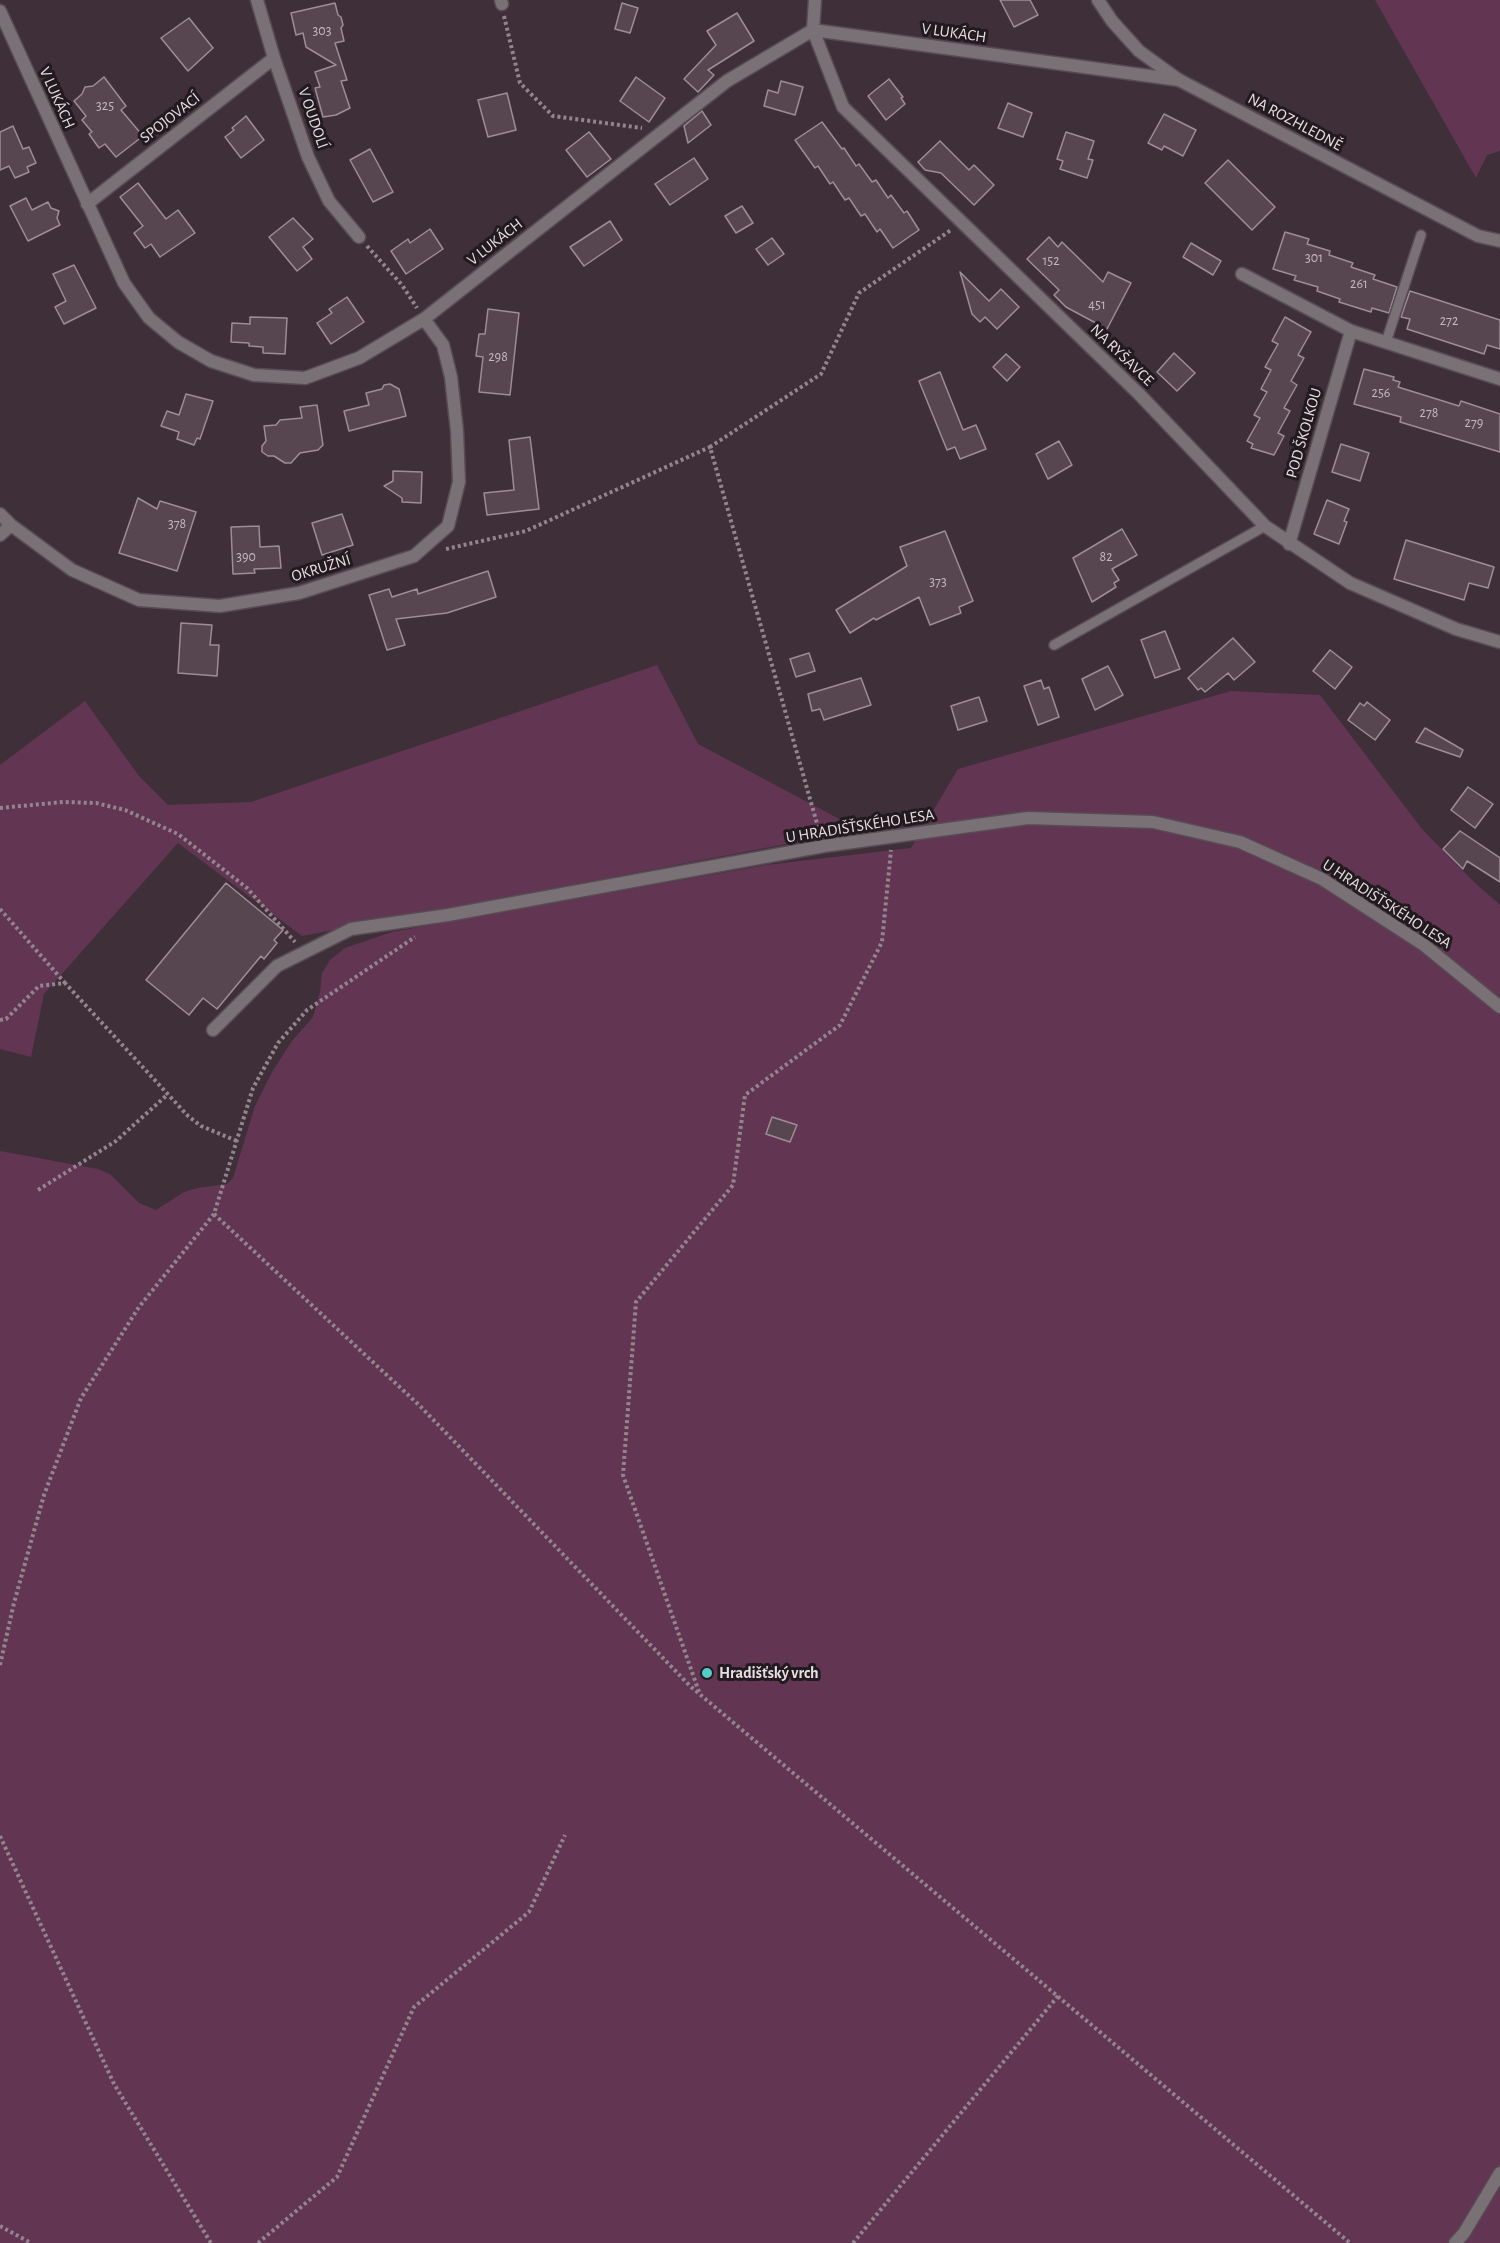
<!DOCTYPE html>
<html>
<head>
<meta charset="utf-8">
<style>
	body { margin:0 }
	canvas { display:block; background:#3e2f39 }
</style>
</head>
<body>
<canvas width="1500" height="2243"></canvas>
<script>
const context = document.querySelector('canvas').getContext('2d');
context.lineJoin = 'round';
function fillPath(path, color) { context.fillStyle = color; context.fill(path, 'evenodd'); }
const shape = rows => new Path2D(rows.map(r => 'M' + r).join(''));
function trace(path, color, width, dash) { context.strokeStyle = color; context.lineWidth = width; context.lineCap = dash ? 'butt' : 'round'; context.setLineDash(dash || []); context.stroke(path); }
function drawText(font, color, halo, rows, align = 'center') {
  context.font = font + ' "Alegreya Sans",sans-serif'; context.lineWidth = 6; context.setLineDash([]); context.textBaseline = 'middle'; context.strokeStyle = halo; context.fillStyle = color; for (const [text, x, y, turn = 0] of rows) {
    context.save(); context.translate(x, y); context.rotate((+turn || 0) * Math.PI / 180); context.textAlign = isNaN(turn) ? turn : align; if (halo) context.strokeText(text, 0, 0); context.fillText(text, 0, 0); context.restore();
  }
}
fillPath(shape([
	[1375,0,1500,0,1500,151,1487,155,1476,178],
	[657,665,698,744,860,830,302,936,178,843,44,994,31,1057,0,1049,0,765,85,701,139,776,168,805,251,802],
	[1231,691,1320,695,1422,829,1474,882,1500,905,1500,2243,0,2243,0,1151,98,1169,110,1174,139,1203,156,1210,184,1192,197,1188,227,1184,233,1178,255,1106,272,1072,292,1041,313,1017,320,992,322,973,330,960,345,948,392,932,766,865,911,848,958,769]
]), '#623553');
const building = shape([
	[1000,0,1030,0,1038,15,1014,27,1000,0],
	[335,3,338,15,341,17,343,25,341,28,344,41,335,43,347,80,341,81,350,108,336,115,323,117,315,88,320,87,315,72,336,65,306,47,303,33,296,35,291,13,335,3],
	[622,3,638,8,630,33,615,29,622,3],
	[737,13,754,41,708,70,714,75,698,92,684,79,716,45,707,31,737,13],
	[189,18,213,48,188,71,161,38,189,18],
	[104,77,126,106,121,110,143,136,116,157,105,144,99,148,89,134,92,132,82,120,86,116,74,101,82,94,85,87,93,86,104,77],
	[636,77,665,98,649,122,620,101,636,77],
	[889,79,903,97,901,98,905,104,886,120,868,96,889,79],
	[781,81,803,87,795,115,764,106,768,90,778,93,781,81],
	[507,93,516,130,488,137,478,100,507,93],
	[1008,103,1032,113,1023,137,998,128,1008,103],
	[702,111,711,125,688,143,684,126,702,111],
	[1164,114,1196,130,1183,156,1164,146,1162,150,1148,143,1164,114],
	[246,116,264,140,241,158,225,137,234,130,232,128,246,116],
	[822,122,842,149,844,148,856,166,859,164,872,182,876,180,888,198,891,195,904,213,907,211,919,230,893,248,880,229,877,232,865,214,861,216,849,198,845,200,833,182,830,184,818,166,815,168,795,140,822,122],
	[13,126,23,149,29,147,36,163,27,167,29,172,15,178,9,166,0,170,0,132,13,126],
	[589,132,611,159,587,177,566,150,589,132],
	[1066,132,1094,141,1088,159,1093,160,1087,178,1060,169,1063,161,1057,159,1066,132],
	[940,141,969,170,974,165,994,185,974,205,941,173,925,170,918,162,940,141],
	[370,149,393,192,373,202,350,160,370,149],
	[694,158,708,179,670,205,655,184,694,158],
	[1228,160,1275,207,1252,230,1205,183,1228,160],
	[138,183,166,219,178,210,195,233,160,257,151,244,145,248,134,233,143,226,120,197,138,183],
	[26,198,32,210,48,202,51,208,59,211,57,218,60,225,28,241,10,206,26,198],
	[742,206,753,223,736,233,725,216,742,206],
	[293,218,313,239,303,247,312,259,297,271,269,237,293,218],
	[610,221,622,240,584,266,570,247,610,221],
	[430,229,443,249,406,274,391,251,408,239,410,243,430,229],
	[1285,232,1309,239,1307,244,1330,251,1329,255,1353,263,1351,267,1375,275,1373,279,1397,287,1389,313,1372,308,1371,312,1339,302,1340,299,1317,291,1318,287,1294,280,1296,276,1273,269,1285,232],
	[1049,237,1058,247,1062,242,1103,282,1108,272,1131,283,1107,329,1066,307,1054,295,1059,290,1027,259,1049,237],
	[772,238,784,254,768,265,756,249,772,238],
	[1191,243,1221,261,1213,275,1183,257,1191,243],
	[74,265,96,308,64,324,55,307,66,301,53,274,74,265],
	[960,272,989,301,1001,289,1019,307,997,329,985,317,980,322,972,314,960,272],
	[1410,291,1500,320,1500,349,1487,345,1484,354,1407,329,1410,319,1401,317,1410,291],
	[347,297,364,322,331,344,317,323,332,313,329,309,347,297],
	[488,309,519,313,510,395,479,392,483,357,476,356,479,334,485,334,488,309],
	[250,317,287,318,285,354,263,353,263,347,249,346,249,343,231,342,232,323,250,324,250,317],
	[1285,317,1311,332,1298,355,1304,358,1291,381,1297,385,1284,408,1290,411,1278,433,1284,436,1274,455,1251,448,1253,444,1247,441,1260,418,1254,415,1267,392,1261,389,1271,370,1265,367,1278,344,1272,341,1285,317],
	[1174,353,1195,373,1177,391,1157,372,1174,353],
	[1006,354,1020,367,1007,381,993,367,1006,354],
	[1364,369,1394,377,1393,380,1400,382,1398,387,1459,406,1461,401,1500,414,1500,452,1400,422,1401,417,1354,404,1364,369],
	[940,372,963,430,976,425,986,449,960,459,955,447,947,450,919,381,940,372],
	[390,384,399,389,406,416,349,431,344,411,369,405,366,393,382,389,384,385,390,384],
	[186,394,213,401,200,439,197,438,194,445,177,439,179,432,161,426,167,411,179,415,186,394],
	[317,405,323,445,318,450,300,453,291,463,285,463,274,456,268,456,262,452,262,446,266,441,264,426,276,425,280,420,302,418,300,407,317,405],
	[530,437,539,509,487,515,484,493,514,490,509,440,530,437],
	[1059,441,1072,465,1048,479,1036,454,1059,441],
	[1341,444,1369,453,1360,481,1332,472,1341,444],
	[393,471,422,472,421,503,402,502,402,498,384,486,393,481,393,471],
	[138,498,157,509,160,501,196,512,177,571,119,553,138,498],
	[1327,500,1349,509,1344,521,1347,522,1339,544,1314,534,1327,500],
	[342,514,353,545,322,555,312,523,342,514],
	[259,526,260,547,279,546,281,568,254,569,255,573,233,574,231,527,259,526],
	[1122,529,1137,555,1112,569,1119,580,1114,583,1116,587,1092,602,1073,558,1122,529],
	[945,531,973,601,959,607,961,613,930,625,919,597,876,620,874,618,850,633,836,610,907,566,900,547,945,531],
	[1406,540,1494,567,1488,588,1469,583,1464,600,1394,579,1406,540],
	[488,571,496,597,447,613,396,619,405,645,387,650,369,595,389,589,392,597,417,589,418,594,488,571],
	[181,623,212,625,210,645,219,645,217,676,178,673,181,623],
	[1165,631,1180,669,1155,678,1141,640,1165,631],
	[1233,638,1255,662,1234,680,1228,673,1205,692,1201,688,1198,690,1188,678,1233,638],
	[1330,650,1352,667,1335,689,1313,671,1330,650],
	[809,653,815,671,796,677,790,659,809,653],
	[1108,666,1123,695,1095,710,1082,679,1108,666],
	[861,678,871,705,824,720,820,709,812,711,808,694,861,678],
	[1041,680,1044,689,1049,687,1059,717,1038,725,1024,686,1041,680],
	[979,697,987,721,958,730,951,706,979,697],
	[1367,702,1390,720,1375,740,1348,720,1360,703,1364,706,1367,702],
	[1425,728,1463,750,1460,757,1416,742,1425,728],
	[1468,787,1493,804,1475,828,1451,810,1468,787],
	[1460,831,1500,858,1500,882,1467,861,1463,869,1443,849,1460,831],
	[226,883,283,930,274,940,277,943,264,959,261,956,217,1009,203,998,189,1015,146,980,226,883],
	[772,1117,797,1125,790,1142,766,1134,772,1117]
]);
fillPath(building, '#574650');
trace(building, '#9e8c97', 1.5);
const service = shape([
	[1386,342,1421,235],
	[1054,645,1265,526]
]);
const minor = shape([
	[257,0,274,58,308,157,329,201,359,237],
	[501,0,502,4],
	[815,0,813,30,843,107,1139,394,1265,526,1350,583,1456,629,1500,642],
	[0,11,124,283,149,318,178,342,211,361,254,375,305,378,359,358,424,319,727,81,813,30,1179,80],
	[87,204,274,58],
	[1242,274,1351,331],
	[0,514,11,525,72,570,139,600,220,606,299,593,414,556,448,526,459,482,457,431,451,377,443,345,424,319],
	[0,535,11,525],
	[1289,544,1351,331,1500,379],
	[213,1030,277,966,351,929,448,915,824,846,1028,818,1153,822,1240,842,1322,879,1424,945,1500,1007],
	[1455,2243,1464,2233,1500,2173]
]);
const tertiary = shape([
	[1098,0,1112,21,1139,51,1179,80,1478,236,1500,241]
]);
trace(service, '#594b54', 12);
trace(minor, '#594b54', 15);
trace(tertiary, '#594b54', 15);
trace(shape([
	[504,16,520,83,553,116,642,128],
	[367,246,402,285,417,308],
	[446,549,526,531,710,447],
	[0,808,63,802,96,803,125,810,178,834,247,888,295,942],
	[820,834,710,447,821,374,859,293,951,230],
	[0,909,65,983],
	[0,1020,6,1019,39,986,65,983,188,1116,201,1126,237,1141],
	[38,1190,116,1141,168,1094],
	[214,1214,420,1406,690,1686,1350,2243],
	[0,1665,14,1603,44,1495,81,1398,139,1307,214,1214,253,1088,278,1043,307,1010,415,937],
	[699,1692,623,1475,636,1302,733,1185,745,1095,840,1025,882,942,891,850],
	[0,1836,114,2084,211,2243],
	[0,2226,31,2243],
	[258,2243,337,2177,414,2007,529,1912,565,1835],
	[853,2243,1058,1996]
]), '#92858d', 4, [3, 3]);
trace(service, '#797175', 9);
trace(minor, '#797175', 12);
trace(tertiary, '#797175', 12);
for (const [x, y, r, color] of [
	[707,1673,6,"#54cdc8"]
]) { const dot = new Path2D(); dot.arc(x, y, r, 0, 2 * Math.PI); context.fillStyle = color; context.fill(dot); trace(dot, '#211a1e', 2); }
drawText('14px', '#c4b8be', null, [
	["303",322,31],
	["325",105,106],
	["301",1314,258],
	["152",1051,261],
	["261",1359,284],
	["451",1097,305],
	["272",1449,321],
	["298",498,357],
	["256",1381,393],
	["278",1429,413],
	["279",1474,423],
	["378",177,524],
	["390",246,557],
	["82",1106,557],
	["373",938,582]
]);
drawText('16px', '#e8dee3', '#211a1e', [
	["V LUKÁCH",954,33,8],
	["V LUKÁCH",57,98,66],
	["SPOJOVACÍ",170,118,-38],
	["V OUDOLÍ",313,118,71],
	["NA ROZHLEDNĚ",1295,122,28],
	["V LUKÁCH",495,242,-38],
	["NA RYŠAVCE",1122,355,44],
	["POD ŠKOLKOU",1304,433,-74],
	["OKRUŽNÍ",321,568,-17],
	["U HRADIŠŤSKÉHO LESA",860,826,-9],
	["U HRADIŠŤSKÉHO LESA",1387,904,33]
]);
drawText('bold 16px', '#e8dee3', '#211a1e', [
	["Hradišťský vrch",719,1673]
], 'left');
</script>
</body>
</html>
